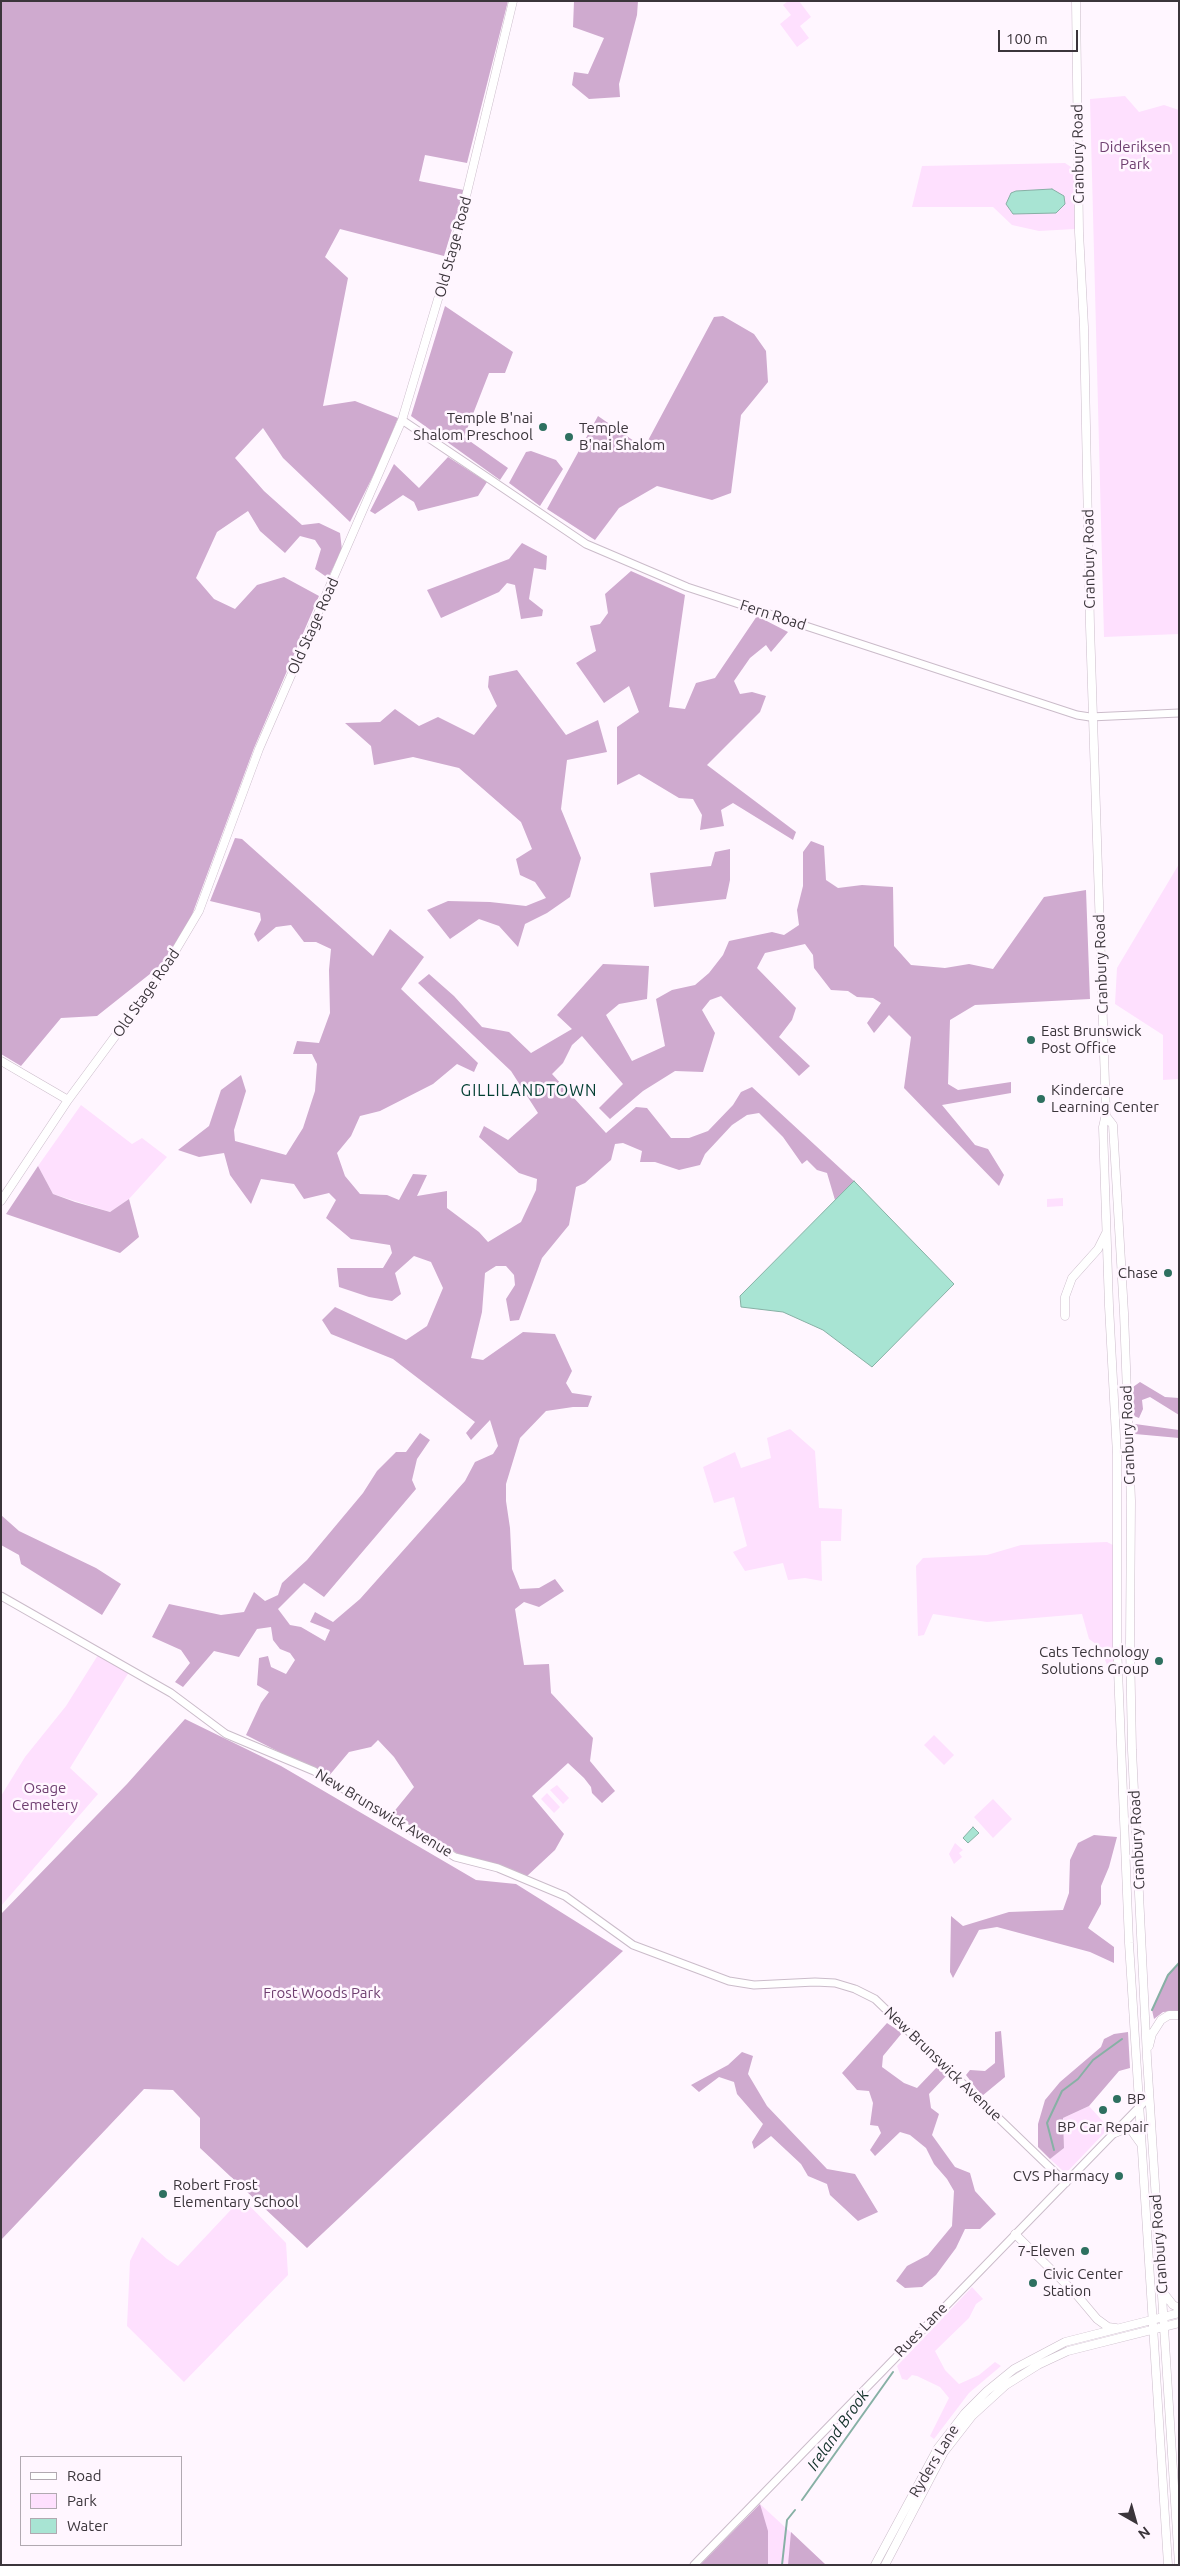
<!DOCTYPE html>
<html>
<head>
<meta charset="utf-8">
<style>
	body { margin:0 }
	#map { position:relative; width:1180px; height:2566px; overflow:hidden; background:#fff6ff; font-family:Ubuntu,sans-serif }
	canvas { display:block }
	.frame { position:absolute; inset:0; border:2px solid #3b353b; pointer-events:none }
	.legend { position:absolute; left:20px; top:2456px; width:162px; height:90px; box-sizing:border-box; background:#fff6ff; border:1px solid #b1a9b1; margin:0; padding:6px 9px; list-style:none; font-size:15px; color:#3b353b }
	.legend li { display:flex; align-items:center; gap:10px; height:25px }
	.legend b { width:25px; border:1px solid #b1a9b1 }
	.north { position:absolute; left:1110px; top:2496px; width:50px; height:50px; -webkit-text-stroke:4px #fff6ff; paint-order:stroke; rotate:142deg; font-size:14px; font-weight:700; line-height:20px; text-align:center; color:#3b353b }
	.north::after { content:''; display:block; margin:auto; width:18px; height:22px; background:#3b353b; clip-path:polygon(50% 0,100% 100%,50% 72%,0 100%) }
	.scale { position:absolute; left:998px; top:30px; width:80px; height:22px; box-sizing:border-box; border:2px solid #3b353b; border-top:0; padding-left:6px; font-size:15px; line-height:18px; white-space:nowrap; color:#3b353b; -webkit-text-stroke:4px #fff6ff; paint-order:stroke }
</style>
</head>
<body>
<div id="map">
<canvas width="1180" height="2566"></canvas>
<div class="frame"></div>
<ul class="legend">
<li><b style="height:6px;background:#fff"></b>Road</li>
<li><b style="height:14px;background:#fee0fe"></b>Park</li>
<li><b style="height:14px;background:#a8e4d3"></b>Water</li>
</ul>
<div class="north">N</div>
<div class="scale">100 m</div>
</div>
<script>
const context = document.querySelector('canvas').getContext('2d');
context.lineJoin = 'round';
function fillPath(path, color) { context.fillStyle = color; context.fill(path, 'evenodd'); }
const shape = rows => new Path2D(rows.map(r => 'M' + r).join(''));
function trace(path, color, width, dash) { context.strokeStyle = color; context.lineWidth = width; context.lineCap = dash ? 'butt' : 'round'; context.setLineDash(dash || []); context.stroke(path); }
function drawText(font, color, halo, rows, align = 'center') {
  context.font = font + ' Ubuntu,sans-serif'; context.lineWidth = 5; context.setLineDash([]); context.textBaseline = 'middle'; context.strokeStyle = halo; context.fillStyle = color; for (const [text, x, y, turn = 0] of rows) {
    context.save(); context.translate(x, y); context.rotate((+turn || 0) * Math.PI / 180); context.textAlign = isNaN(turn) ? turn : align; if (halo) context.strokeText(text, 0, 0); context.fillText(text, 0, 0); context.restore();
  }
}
fillPath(shape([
	[788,1,799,1,811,17,800,26,809,38,797,47,780,24,791,15,783,5],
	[1125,96,1139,112,1164,105,1179,110,1179,634,1104,637,1090,99],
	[1065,163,1071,167,1075,179,1075,229,1039,231,1012,225,993,207,912,207,922,166],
	[1179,864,1179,1079,1163,1080,1163,1035,1115,1004,1117,968],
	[81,1105,132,1144,142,1138,167,1157,129,1199,110,1212,53,1194,38,1166],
	[1063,1198,1063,1206,1047,1207,1047,1199],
	[790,1429,815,1451,819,1508,842,1509,841,1541,821,1541,822,1581,805,1578,788,1580,783,1563,745,1571,733,1552,747,1546,734,1497,714,1503,703,1467,735,1452,741,1468,771,1458,767,1438],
	[1107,1542,1113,1545,1115,1551,1114,1666,1107,1665,1100,1647,1089,1639,1082,1614,987,1622,933,1614,924,1635,918,1636,916,1566,923,1558,987,1555,1021,1545],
	[98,1655,129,1672,70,1768,98,1794,1,1906,1,1796,25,1757,66,1706],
	[934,1735,954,1755,944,1765,924,1745],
	[557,1785,569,1798,563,1804,550,1790],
	[547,1793,560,1807,554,1813,541,1799],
	[993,1799,1012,1819,993,1838,974,1817],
	[955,1843,963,1850,959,1853,962,1857,954,1864,949,1854],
	[1089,2106,1109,2128,1069,2170,1063,2171,1050,2159,1064,2148,1063,2118],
	[242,2198,286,2243,288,2275,184,2382,127,2326,130,2261,142,2237,167,2259,178,2266],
	[972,2287,983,2299,976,2304,969,2318,935,2351,945,2370,959,2384,979,2375,995,2362,1001,2366,969,2393,934,2439,930,2436,949,2398,940,2387,917,2376,912,2375,907,2380,902,2379,897,2366],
	[760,2504,826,2565,700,2565]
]), '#fee0fe');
fillPath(shape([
	[1,1,508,1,467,163,425,155,419,181,464,190,444,256,340,229,325,257,348,278,323,406,355,401,398,418,381,460,350,522,283,458,263,428,235,458,264,491,302,525,319,523,340,533,342,550,328,578,315,569,321,549,315,540,300,536,285,553,260,531,248,511,217,532,196,578,214,599,235,609,257,585,284,577,319,596,254,748,189,923,160,966,97,1016,61,1018,21,1066,1,1054],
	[574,1,638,1,637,15,619,84,620,97,589,99,572,85,574,72,588,74,604,38,573,27],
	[445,306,513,352,505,373,489,373,464,437,508,468,500,480,411,416],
	[723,316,754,334,766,351,768,382,741,415,731,493,712,500,657,486,619,508,595,540,547,509,598,416,644,448,714,317],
	[531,451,556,460,563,469,540,506,509,483,526,452],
	[448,457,487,482,478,496,418,511,414,502,403,495,375,514,370,511,394,464,419,488],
	[522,543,547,556,546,570,534,568,529,599,543,610,542,616,521,619,515,585,507,583,499,592,441,618,427,590,509,559],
	[631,571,685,595,669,707,685,709,696,683,715,678,757,616,788,632,771,652,766,645,750,658,734,681,740,694,752,692,766,696,760,712,707,765,796,832,793,840,733,803,721,810,724,826,700,830,702,815,693,799,679,798,639,774,617,785,617,727,639,712,629,686,604,703,576,663,596,651,590,626,600,624,608,613,605,594],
	[517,670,566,735,598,720,607,752,567,760,561,809,581,858,570,897,547,913,525,924,518,947,499,926,479,919,450,939,427,910,448,901,490,902,526,906,546,898,535,882,520,875,516,859,532,849,521,822,459,768,413,757,374,765,371,746,345,723,380,722,395,709,419,726,438,717,474,735,497,706,488,687,489,676],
	[235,838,242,839,373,956,390,929,424,957,401,989,478,1063,474,1072,457,1064,433,1084,380,1111,360,1116,351,1136,337,1153,345,1176,360,1194,387,1195,399,1200,413,1174,427,1175,417,1196,447,1191,447,1208,479,1232,488,1242,521,1222,536,1190,537,1179,519,1173,479,1137,484,1126,508,1140,538,1113,511,1071,418,983,429,974,454,996,482,1027,509,1032,531,1053,572,1029,557,1015,603,964,649,966,647,999,619,1004,606,1015,632,1061,665,1046,656,999,672,990,695,985,709,973,723,955,729,941,772,932,784,935,799,925,797,910,803,886,803,852,811,841,824,846,826,880,838,888,862,885,893,887,894,946,911,965,945,968,969,964,993,969,1044,897,1086,890,1090,999,975,1005,950,1020,948,1084,958,1090,1011,1082,1011,1093,942,1105,975,1145,988,1149,1004,1175,999,1186,904,1088,911,1037,889,1015,874,1033,867,1023,881,1003,873,998,857,997,848,991,831,990,814,968,813,955,805,944,765,953,757,968,796,1008,792,1020,779,1037,810,1066,799,1076,721,996,710,1000,702,1010,715,1033,703,1072,675,1071,643,1091,610,1119,599,1108,623,1084,582,1036,572,1045,563,1063,552,1074,606,1133,636,1107,647,1108,671,1138,689,1138,708,1131,733,1105,741,1092,752,1087,854,1181,835,1200,827,1173,817,1170,807,1160,802,1164,783,1137,759,1113,747,1115,732,1125,705,1154,700,1165,679,1170,655,1162,640,1162,642,1151,623,1143,615,1144,611,1160,585,1183,576,1187,569,1225,542,1258,519,1320,510,1321,506,1299,515,1285,514,1275,506,1266,496,1266,485,1273,482,1312,471,1358,483,1360,523,1332,555,1334,572,1371,566,1383,572,1393,592,1396,588,1407,573,1407,546,1411,520,1438,506,1484,506,1501,510,1528,512,1569,520,1589,539,1588,555,1579,564,1591,539,1607,524,1602,515,1609,524,1665,549,1664,551,1693,593,1738,590,1761,615,1791,602,1803,592,1793,591,1787,584,1778,568,1763,532,1796,564,1834,555,1850,526,1877,460,1855,392,1814,414,1787,394,1757,378,1740,371,1747,349,1752,328,1777,246,1735,261,1703,269,1692,257,1685,259,1658,268,1656,271,1667,286,1674,295,1660,290,1653,280,1649,273,1640,271,1627,257,1629,239,1657,214,1651,183,1687,175,1682,190,1663,181,1650,152,1637,169,1604,221,1615,244,1612,254,1592,265,1601,278,1595,282,1583,307,1560,363,1493,377,1471,396,1452,406,1452,420,1433,430,1440,417,1459,412,1480,416,1489,324,1597,304,1583,278,1609,290,1625,301,1627,325,1641,330,1630,310,1622,315,1612,333,1622,360,1599,465,1481,475,1462,493,1454,498,1446,490,1420,471,1440,466,1433,475,1422,393,1359,331,1334,322,1320,335,1307,406,1340,427,1326,443,1288,431,1262,414,1256,395,1273,401,1294,392,1301,369,1297,339,1287,337,1268,383,1268,392,1253,390,1245,351,1239,326,1218,336,1200,329,1193,304,1199,294,1184,261,1179,251,1204,230,1175,224,1153,199,1157,178,1150,209,1126,221,1090,241,1075,246,1091,234,1130,235,1141,286,1155,303,1128,315,1091,317,1064,312,1054,293,1054,297,1041,319,1043,330,1013,329,970,331,949,316,942,304,942,291,925,276,927,258,942,254,934,261,920,260,913,210,901],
	[730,849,730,880,726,899,654,907,650,873,711,866,715,852],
	[38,1166,53,1194,75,1202,110,1212,129,1199,139,1237,120,1253,6,1214],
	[1140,1382,1165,1397,1179,1398,1179,1415,1150,1397,1142,1400,1143,1409,1139,1418,1134,1416,1133,1387],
	[1135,1424,1179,1430,1179,1438,1135,1434],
	[1,1515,19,1531,96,1568,121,1584,102,1615,21,1564,19,1555,1,1545],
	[185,1719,281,1766,476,1880,516,1884,623,1951,307,2248,200,2148,200,2118,173,2090,144,2089,1,2240,1,1914,127,1784],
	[1094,1835,1117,1837,1109,1867,1101,1886,1101,1904,1088,1928,1114,1947,1114,1963,1090,1952,997,1927,979,1930,953,1978,950,1972,951,1916,963,1926,1009,1912,1063,1910,1069,1893,1070,1860,1078,1843],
	[1179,1963,1179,2011,1163,2012,1154,2019,1152,2010,1168,1975],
	[887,2023,902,2033,883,2056,882,2067,904,2083,917,2088,938,2066,947,2075,929,2094,931,2108,939,2114,932,2135,955,2167,970,2173,975,2191,996,2214,980,2229,965,2229,956,2248,936,2275,922,2287,905,2288,896,2281,907,2266,928,2255,952,2226,954,2191,947,2179,934,2164,926,2148,910,2135,900,2132,875,2156,870,2150,881,2133,878,2126,870,2125,873,2103,869,2091,857,2090,842,2073],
	[1001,2031,1005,2077,982,2096,966,2075,970,2070,985,2071,995,2063,995,2032],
	[1128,2032,1130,2068,1119,2071,1089,2106,1063,2118,1064,2148,1050,2159,1038,2147,1038,2124,1045,2100,1060,2082,1101,2047,1104,2039,1114,2034],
	[742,2052,753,2056,748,2074,767,2106,827,2169,855,2174,878,2212,858,2221,830,2195,827,2184,808,2176,801,2164,771,2136,754,2149,752,2142,763,2124,737,2094,734,2082,719,2077,699,2092,691,2085,728,2065],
	[760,2504,768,2531,768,2565,700,2565],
	[791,2532,826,2565,788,2565]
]), '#cfaacf');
const water = shape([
	[1052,189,1064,196,1065,204,1056,213,1013,214,1006,204,1011,193,1016,191,1052,189],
	[854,1181,954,1284,872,1367,823,1330,783,1312,741,1307,740,1296,854,1181],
	[973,1827,979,1833,968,1843,963,1838,973,1827]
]);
fillPath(water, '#a8e4d3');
trace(water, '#87b0a5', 1);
trace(shape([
	[1152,2010,1168,1975,1179,1963],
	[1054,2150,1047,2123,1062,2091,1078,2079,1093,2060,1122,2039],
	[802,2500,893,2372],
	[782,2565,787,2520,795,2510]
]), '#87b0a5', 2);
const tertiary = shape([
	[402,420,586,544,687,587,1077,715,1090,717,1179,713],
	[1,1596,171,1693,226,1734,314,1771,455,1857,498,1868,565,1896,633,1945,729,1981,754,1985,815,1982,835,1983,855,1989,875,1999,1066,2183],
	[694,2565,1149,2097]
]);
const secondary = shape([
	[1076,1,1079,232,1084,327,1090,626,1106,1114,1103,1127,1109,1306,1117,1455,1117,1645,1129,1943,1168,2565],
	[1,1061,68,1100],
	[1106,1116,1113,1125,1124,1313,1131,1501,1130,1644,1132,1750,1147,2058,1179,2565],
	[1,1201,68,1100,164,970,199,911,259,749,402,420,455,242,513,1],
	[1065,1316,1065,1297,1072,1278,1098,1249,1106,1233],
	[1149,2046,1152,2034,1161,2020,1169,2015,1179,2015],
	[1115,2133,1127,2128,1131,2130,1141,2144],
	[1015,2234,1076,2294,1097,2319,1108,2327,1116,2328],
	[1162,2291,1173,2305,1179,2308],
	[875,2565,938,2448,965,2413,987,2391,1014,2369,1065,2342,1179,2313],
	[885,2565,944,2452,972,2416,1006,2385,1038,2365,1068,2351,1179,2323]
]);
trace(tertiary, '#cbbcca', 9);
trace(secondary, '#cbbcca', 9);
trace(tertiary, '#fff', 7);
trace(secondary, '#fff', 8);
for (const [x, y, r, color] of [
	[543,427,5,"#2e7060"],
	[569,437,5,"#2e7060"],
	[1031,1040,5,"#2e7060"],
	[1041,1099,5,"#2e7060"],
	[1168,1273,5,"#2e7060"],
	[1159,1661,5,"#2e7060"],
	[1117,2099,5,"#2e7060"],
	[1103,2110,5,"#2e7060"],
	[1119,2176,5,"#2e7060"],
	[163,2194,5,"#2e7060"],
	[1085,2251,5,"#2e7060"],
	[1033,2283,5,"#2e7060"]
]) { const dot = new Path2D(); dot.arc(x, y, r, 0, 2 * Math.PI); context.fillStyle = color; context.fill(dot); trace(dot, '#fff6ff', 2); }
drawText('15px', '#6f3f70', '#fff6ff', [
	["Dideriksen",1135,147],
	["Park",1135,164],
	["Osage",45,1788],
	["Cemetery",45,1805],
	["Frost Woods Park",322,1993]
]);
drawText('15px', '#3b353b', '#fff6ff', [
	["Cranbury Road",1078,154,-91],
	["Old Stage Road",453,247,-75],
	["Cranbury Road",1089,559,-91],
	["Fern Road",773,615,18],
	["Old Stage Road",313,626,-66],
	["Cranbury Road",1101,964,-92],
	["Old Stage Road",146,993,-55],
	["Cranbury Road",1128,1435,-92],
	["New Brunswick Avenue",384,1813,31],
	["Cranbury Road",1137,1840,-93],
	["New Brunswick Avenue",943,2064,44],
	["Cranbury Road",1159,2244,-94],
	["Rues Lane",921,2330,-46],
	["Ryders Lane",934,2461,-59]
]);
drawText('15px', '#3b353b', '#fff6ff', [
	["Temple B'nai",533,418,"right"],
	["Shalom Preschool",533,435,"right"],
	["Temple",579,428],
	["B'nai Shalom",579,445],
	["East Brunswick",1041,1031],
	["Post Office",1041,1048],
	["Kindercare",1051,1090],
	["Learning Center",1051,1107],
	["Chase",1158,1273,"right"],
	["Cats Technology",1149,1652,"right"],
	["Solutions Group",1149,1669,"right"],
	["BP",1127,2099],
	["BP Car Repair",1103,2127,"center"],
	["CVS Pharmacy",1109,2176,"right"],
	["Robert Frost",173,2185],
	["Elementary School",173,2202],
	["7-Eleven",1075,2251,"right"],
	["Civic Center",1043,2274],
	["Station",1043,2291]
], 'left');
context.letterSpacing = '1px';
drawText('16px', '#023e32', '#fff6ff', [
	["GILLILANDTOWN",529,1091]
]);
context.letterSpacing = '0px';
drawText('italic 16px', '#112f28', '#fff6ff', [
	["Ireland Brook",838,2430,-55]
]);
</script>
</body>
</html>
